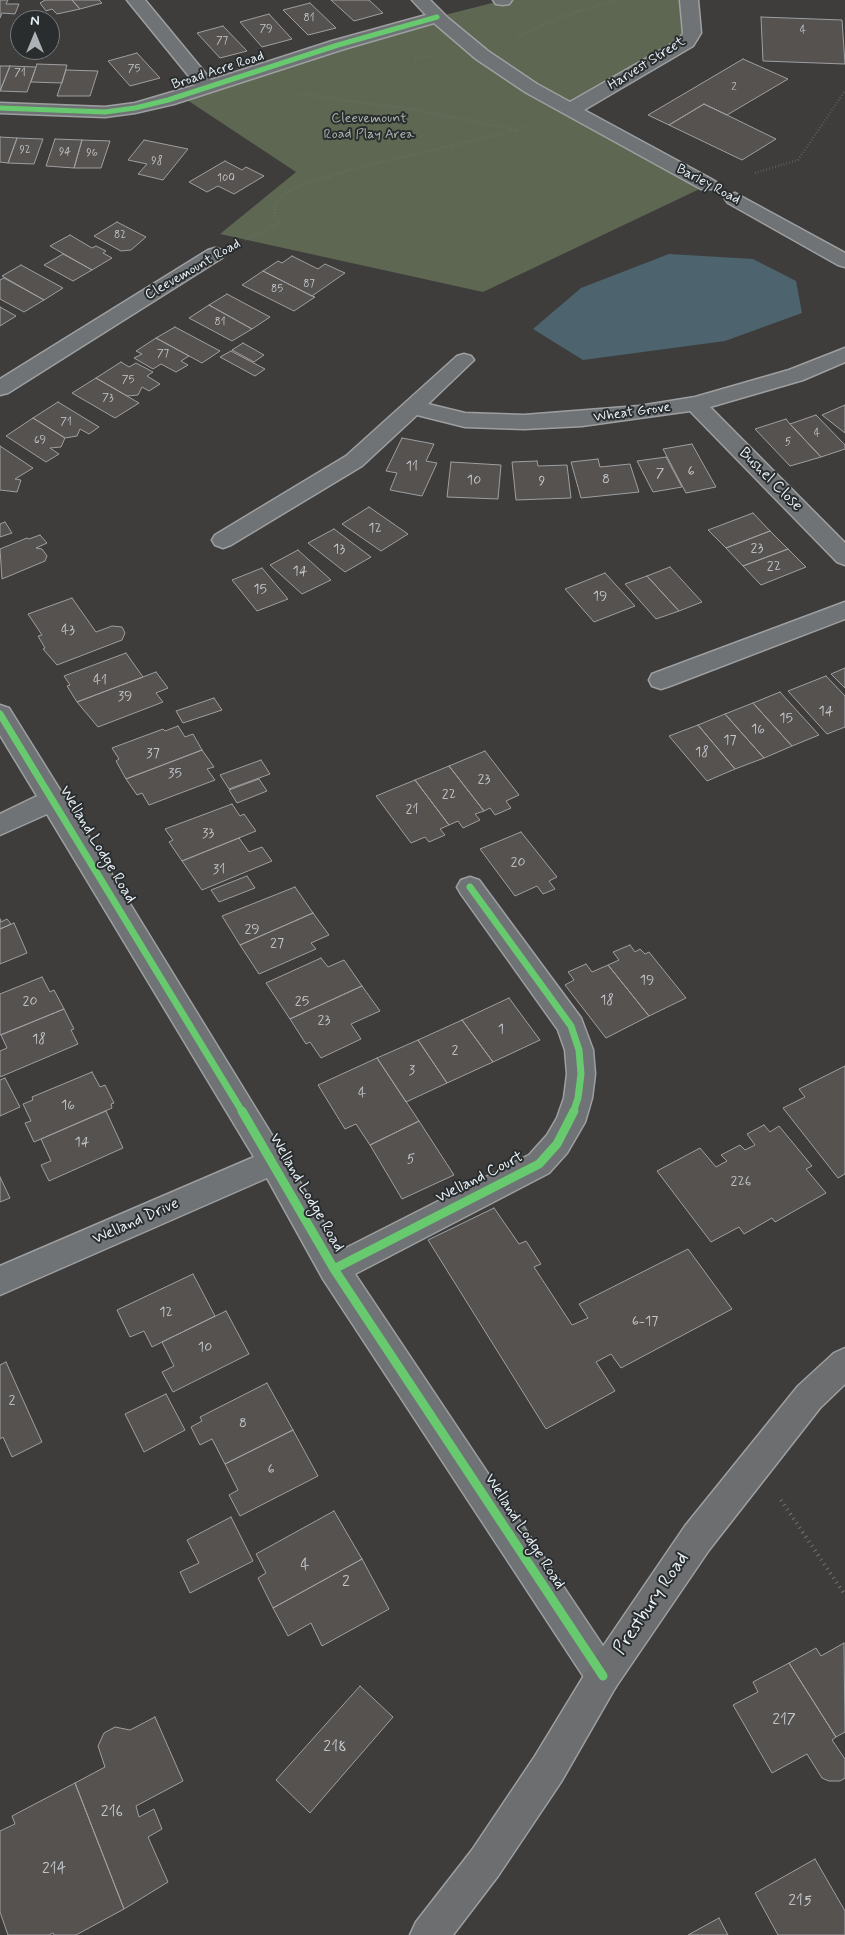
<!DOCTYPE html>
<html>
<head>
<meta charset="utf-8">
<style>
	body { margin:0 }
	#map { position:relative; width:845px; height:1935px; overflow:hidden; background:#3e3d3c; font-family:Mynerve,sans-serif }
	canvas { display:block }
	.north { position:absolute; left:10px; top:10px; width:50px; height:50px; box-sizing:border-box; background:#2a2d2e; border:1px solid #767b7f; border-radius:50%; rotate:0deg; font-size:14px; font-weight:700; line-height:20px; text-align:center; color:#e8f1f8 }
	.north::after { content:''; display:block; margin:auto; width:18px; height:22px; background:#acb2b6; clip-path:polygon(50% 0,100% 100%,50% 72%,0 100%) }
</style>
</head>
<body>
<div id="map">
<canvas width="845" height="1935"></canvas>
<div class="north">N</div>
</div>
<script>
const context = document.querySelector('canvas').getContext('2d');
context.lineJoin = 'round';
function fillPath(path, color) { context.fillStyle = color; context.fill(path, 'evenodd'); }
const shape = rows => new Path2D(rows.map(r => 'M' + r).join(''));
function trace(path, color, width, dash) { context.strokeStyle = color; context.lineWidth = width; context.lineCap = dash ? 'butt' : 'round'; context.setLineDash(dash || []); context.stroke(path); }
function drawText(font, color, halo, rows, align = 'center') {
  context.font = font + ' Mynerve,sans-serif'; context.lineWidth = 4; context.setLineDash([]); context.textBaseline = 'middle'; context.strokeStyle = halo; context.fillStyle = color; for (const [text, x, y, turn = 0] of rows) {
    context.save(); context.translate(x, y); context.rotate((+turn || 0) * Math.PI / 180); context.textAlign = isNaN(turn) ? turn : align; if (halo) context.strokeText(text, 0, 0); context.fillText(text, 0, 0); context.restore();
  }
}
fillPath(shape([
	[504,0,689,0,692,33,571,110,708,185,483,292,220,234,296,172,181,96,437,17]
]), '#5e6751');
fillPath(shape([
	[669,254,753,259,796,281,802,313,725,341,583,360,533,329,581,288]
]), '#4d646f');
const building = shape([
	[0,0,8,0,6,4,19,4,15,14,2,13,0,18,0,0],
	[45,0,72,0,80,9,57,14,52,9,46,11,40,3,45,0],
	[72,0,99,0,102,3,80,9,72,0],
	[331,0,369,0,383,13,354,21,331,0],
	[310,3,336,28,308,35,283,10,310,3],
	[269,14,292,39,262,47,240,22,269,14],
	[761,17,842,20,845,64,763,61,761,17],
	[223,26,247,51,220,58,197,33,223,26],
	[137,53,160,78,130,86,108,61,137,53],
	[743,59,788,79,727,115,704,104,669,125,648,115,743,59],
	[37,64,67,65,62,83,31,82,37,64],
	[0,66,10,66,0,91,0,66],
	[10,66,36,67,27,92,0,91,10,66],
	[66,70,98,71,90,96,57,96,66,70],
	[704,104,727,115,776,139,742,160,669,125,704,104],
	[0,137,17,138,8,163,0,162,0,137],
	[17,138,43,139,34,164,8,163,17,138],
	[55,139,82,140,74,168,46,166,55,139],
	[82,140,110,141,101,168,74,168,82,140],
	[144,140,188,149,163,180,138,174,147,164,128,160,144,140],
	[225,161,242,170,246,167,264,176,234,194,218,186,207,192,189,182,225,161],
	[117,222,146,237,131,250,121,251,94,236,117,222],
	[70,235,92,248,96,246,106,251,103,253,112,258,92,270,50,246,70,235],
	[63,254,92,270,73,281,44,265,63,254],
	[292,256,318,269,325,264,345,273,312,296,263,271,278,261,282,263,292,256],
	[21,265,63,288,44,300,2,276,21,265],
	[263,271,312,296,315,297,294,311,242,285,263,271],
	[4,278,44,300,24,312,0,299,0,280,4,278],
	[227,294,270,317,252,329,209,305,227,294],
	[209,305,252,329,232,341,189,318,209,305],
	[0,307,16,316,0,326,0,307],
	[175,327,220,351,202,363,156,338,175,327],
	[156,338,189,356,181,361,188,365,176,372,161,364,153,369,134,358,142,354,136,351,156,338],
	[243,343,264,355,254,362,232,350,243,343],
	[231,351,265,369,255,376,220,357,231,351],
	[121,362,129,367,136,363,153,372,147,376,160,384,149,391,142,387,138,395,127,396,96,378,121,362],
	[96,378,127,396,139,403,115,418,72,393,96,378],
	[58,402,99,427,89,434,80,429,77,436,65,438,33,418,58,402],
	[845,405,845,433,822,415,845,405],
	[816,415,845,445,845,449,821,457,790,424,816,415],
	[33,418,65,438,61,447,50,448,59,454,46,462,6,436,33,418],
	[786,419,790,424,821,457,790,466,755,429,786,419],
	[402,438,434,444,426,461,437,463,422,496,390,490,397,473,386,471,402,438],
	[692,444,716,487,686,493,663,449,692,444],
	[0,446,33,468,15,479,21,480,17,492,0,490,0,446],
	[666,457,682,487,653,492,637,461,666,457],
	[598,459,600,467,630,464,639,492,581,498,571,462,598,459],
	[537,461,538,466,567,465,571,498,516,500,512,462,537,461],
	[451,462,501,465,498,499,447,497,451,462],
	[369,507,408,534,381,551,342,524,369,507],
	[753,513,770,531,726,548,708,530,753,513],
	[5,522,12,533,0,537,0,524,5,522],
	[334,529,371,557,345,572,308,543,334,529],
	[770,531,788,549,743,566,726,548,770,531],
	[40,535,47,543,36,548,42,549,47,556,45,561,2,579,0,549,27,538,29,539,40,535],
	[788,549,806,567,761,585,743,566,788,549],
	[298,550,331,580,302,594,270,565,298,550],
	[670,567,702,602,679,611,647,576,670,567],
	[262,568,288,599,257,611,232,580,262,568],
	[605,573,635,606,594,622,565,589,605,573],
	[647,576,679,611,656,619,625,584,647,576],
	[72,598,96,632,112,626,122,627,125,633,122,640,57,665,43,649,45,648,38,636,42,635,28,614,72,598],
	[126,653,143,677,77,702,67,686,70,685,64,676,126,653],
	[845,668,845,688,831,674,845,668],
	[156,672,168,688,156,693,163,702,98,727,77,702,156,672],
	[826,676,845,696,845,727,827,734,788,691,826,676],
	[780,692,819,735,792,746,753,703,780,692],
	[214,698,222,710,183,723,176,711,214,698],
	[753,703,792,746,764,758,725,714,753,703],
	[725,714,764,758,735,769,698,725,725,714],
	[698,725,735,769,707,781,669,736,698,725],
	[178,726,185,737,193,734,202,750,126,779,116,761,119,759,112,748,163,729,165,731,178,726],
	[202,750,214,767,207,769,215,780,149,805,142,793,137,795,126,779,202,750],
	[485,751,519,795,506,801,511,808,495,815,490,808,484,811,449,766,485,751],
	[261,760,270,774,229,789,220,775,261,760],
	[449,766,484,811,475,814,480,820,463,828,458,821,449,825,415,780,449,766],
	[259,779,267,791,237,803,229,790,259,779],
	[415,780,449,825,440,829,445,835,429,842,425,837,411,843,376,796,415,780],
	[232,804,240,816,244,814,256,831,182,861,169,842,173,840,165,829,232,804],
	[521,832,557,877,549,881,555,889,543,894,537,886,515,896,480,849,521,832],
	[239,838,249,852,262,847,272,861,202,890,182,861,239,838],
	[247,876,255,888,219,902,211,890,247,876],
	[295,887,313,913,240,945,222,916,295,887],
	[313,913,329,935,311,943,316,949,259,974,240,945,313,913],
	[0,919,1,922,7,919,11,924,0,929,0,919],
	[14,923,27,953,0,964,0,929,14,923],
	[630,945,635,952,640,949,645,954,649,952,686,998,649,1016,608,965,619,960,613,952,630,945],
	[321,958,328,967,344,960,362,986,290,1019,266,983,321,958],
	[586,964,592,972,608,965,649,1016,606,1038,565,985,574,980,568,972,586,964],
	[42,977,50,992,54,990,64,1009,0,1035,0,994,42,977],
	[362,986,380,1011,351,1024,361,1039,321,1058,310,1042,306,1044,290,1019,362,986],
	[509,998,540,1040,493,1062,462,1020,509,998],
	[64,1009,74,1029,71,1030,78,1044,0,1077,0,1051,7,1048,1,1035,64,1009],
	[462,1020,493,1062,447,1083,418,1040,462,1020],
	[418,1040,447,1083,406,1102,377,1058,418,1040],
	[377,1058,419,1121,370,1145,356,1124,345,1129,318,1085,377,1058],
	[845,1066,845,1174,838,1178,783,1108,805,1097,799,1089,845,1066],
	[92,1072,100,1087,105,1085,114,1103,111,1104,112,1108,34,1142,25,1123,31,1121,23,1104,33,1100,32,1097,92,1072],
	[5,1078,20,1107,0,1116,0,1080,5,1078],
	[106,1111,123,1148,49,1181,41,1165,51,1161,41,1139,106,1111],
	[419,1121,454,1175,402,1199,370,1145,419,1121],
	[764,1125,770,1132,779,1126,812,1166,806,1169,826,1193,775,1222,772,1218,744,1234,739,1227,711,1242,657,1171,700,1148,716,1167,727,1161,721,1155,740,1145,745,1150,755,1145,747,1134,764,1125],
	[0,1177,10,1198,0,1202,0,1177],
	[494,1208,519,1244,526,1241,541,1264,534,1267,572,1325,588,1318,579,1304,688,1249,732,1309,621,1368,611,1354,596,1362,615,1391,546,1429,428,1240,494,1208],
	[193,1274,215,1316,152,1347,144,1331,130,1337,117,1310,193,1274],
	[226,1311,249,1354,173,1392,162,1372,174,1366,162,1342,226,1311],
	[6,1362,42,1442,12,1457,3,1437,0,1439,0,1365,6,1362],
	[267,1383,293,1430,225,1464,212,1439,200,1445,191,1427,202,1421,200,1417,267,1383],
	[166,1394,185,1430,144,1452,125,1414,166,1394],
	[293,1430,318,1476,240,1516,229,1495,238,1490,225,1464,293,1430],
	[334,1511,362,1559,273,1608,258,1578,266,1573,256,1554,334,1511],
	[231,1517,253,1561,190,1593,180,1572,199,1563,187,1540,231,1517],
	[362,1559,389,1609,322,1646,311,1623,288,1636,273,1608,362,1559],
	[844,1643,845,1732,836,1737,789,1663,816,1648,821,1656,844,1643],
	[789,1663,836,1737,832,1740,845,1759,845,1778,840,1781,829,1781,822,1778,807,1754,772,1773,733,1705,758,1692,753,1682,789,1663],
	[360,1686,393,1717,310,1813,276,1780,360,1686],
	[155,1717,183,1781,136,1806,139,1817,154,1809,162,1829,148,1837,168,1882,124,1909,75,1783,105,1767,98,1746,104,1733,115,1727,130,1730,155,1717],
	[75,1783,124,1909,76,1935,54,1935,53,1933,49,1935,8,1935,0,1912,0,1831,15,1824,12,1816,75,1783],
	[815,1859,845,1911,845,1935,778,1935,755,1893,815,1859],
	[719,1918,728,1935,688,1935,719,1918]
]);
fillPath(building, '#565250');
trace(building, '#9e9fa1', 1);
const minor = shape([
	[127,0,145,0,211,80,332,41,426,15,412,0,430,0,448,18,488,51,537,84,570,102,680,39,683,33,680,0,698,0,701,33,693,46,584,110,715,181,718,185,715,189,701,189,525,92,476,59,434,23,344,49,174,104,135,113,105,117,0,113,0,103,105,107,135,103,196,85,127,0],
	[493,0,512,0,509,4,503,5,496,4,493,0],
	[735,193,845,253,845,267,838,265,728,203,725,199,728,195,735,193],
	[215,248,222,250,225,254,222,258,8,393,0,395,0,379,208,250,215,248],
	[845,348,845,362,803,380,710,407,845,543,845,565,837,562,690,411,582,426,524,429,465,427,417,415,362,466,231,545,223,548,215,545,212,540,215,535,346,456,457,356,464,354,471,356,474,360,428,404,465,413,524,415,639,406,695,397,789,370,845,348],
	[845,602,845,619,670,686,661,689,652,686,649,680,652,674,845,602],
	[0,705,9,708,62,793,283,1153,340,1251,529,1155,547,1135,557,1118,564,1098,567,1074,565,1050,558,1030,461,894,457,887,461,880,470,877,479,880,581,1018,593,1050,595,1074,592,1098,585,1122,567,1153,549,1173,355,1274,615,1664,621,1676,615,1688,603,1694,591,1688,323,1279,267,1178,0,1295,0,1266,254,1157,47,814,0,835,0,814,37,796,0,735,0,705]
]);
const major = shape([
	[845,1348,845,1384,820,1408,709,1550,615,1688,561,1782,498,1876,453,1935,410,1935,416,1922,472,1850,535,1756,591,1664,685,1526,798,1386,834,1353,845,1348]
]);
trace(minor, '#9e9fa1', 3);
trace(major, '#9e9fa1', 3);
trace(shape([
	[516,38,566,15,616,0],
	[415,58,431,56],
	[295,93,416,110,517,130,529,125],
	[755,173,798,160,845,91],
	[245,240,280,223,275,216,275,207,280,198,296,187,353,169,517,130]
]), '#707272', 2.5, [0.5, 2.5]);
trace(shape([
	[781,1500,845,1595]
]), '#707272', 4, [1, 4.5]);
fillPath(minor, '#6f7375');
fillPath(major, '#6d6e6f');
trace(shape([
	[0,108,105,112,135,108,168,100,338,45,437,17]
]), '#67ca6e', 5);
trace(shape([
	[0,714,243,1113],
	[470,887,571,1026,579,1050,581,1074,578,1098,573,1113]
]), '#67ca6e', 7);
trace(shape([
	[242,1111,334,1269,603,1676],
	[334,1269,539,1164,557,1144,574,1111]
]), '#67ca6e', 9);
drawText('11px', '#c4c9ce', null, [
	["81",309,19],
	["79",266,30],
	["4",803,31],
	["77",222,42],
	["75",134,70],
	["71",20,74],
	["2",734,88],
	["92",25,151],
	["94",65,153],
	["96",92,154],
	["98",157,162],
	["100",226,179],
	["82",120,236],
	["87",309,285],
	["85",277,290],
	["81",220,323],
	["77",163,355],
	["75",128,381],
	["73",108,399],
	["71",66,423],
	["4",817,434],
	["69",40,441],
	["5",788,443]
]);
drawText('14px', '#e8f1f8', '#2a2d2e', [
	["Harvest Street",647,64,-32],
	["Broad Acre Road",218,71,-18],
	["Barley Road",708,185,28],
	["Cleevemount Road",193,270,-30],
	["Wheat Grove",632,413,-8]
]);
drawText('14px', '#acb6ae', '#2a2d2e', [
	["Cleevemount",369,119],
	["Road Play Area",369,135]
]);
drawText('14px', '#c4c9ce', null, [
	["11",412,467],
	["6",691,472],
	["7",660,474],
	["8",606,480],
	["10",474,481],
	["9",542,482],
	["12",375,529],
	["23",757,549],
	["13",339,550],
	["22",774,567],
	["14",300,572],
	["15",260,590],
	["19",600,597],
	["43",68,631],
	["41",100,681],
	["39",125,697],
	["14",826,712],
	["15",786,719],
	["16",758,730],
	["17",730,741],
	["18",702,753],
	["37",153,754],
	["35",175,774],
	["23",484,780],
	["22",449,795],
	["21",412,810],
	["33",208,834],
	["20",518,863],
	["31",219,870],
	["29",252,930],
	["27",277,944],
	["19",647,981],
	["18",607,1001],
	["20",30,1002],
	["25",302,1002],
	["23",324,1021],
	["1",501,1030],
	["18",39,1040],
	["2",455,1051],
	["3",412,1071],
	["4",362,1094],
	["16",68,1106],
	["14",82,1143],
	["5",411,1160],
	["226",741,1182],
	["12",166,1313],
	["6-17",645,1322],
	["10",205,1348],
	["2",12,1401],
	["8",243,1424],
	["6",271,1470]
]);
drawText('16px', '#e8f1f8', '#2a2d2e', [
	["Bushel Close",770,480,45],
	["Welland Lodge Road",97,845,59],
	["Welland Court",480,1178,-27],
	["Welland Lodge Road",306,1193,60],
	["Welland Drive",136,1222,-24],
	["Welland Lodge Road",524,1532,57]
]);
drawText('16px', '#c4c9ce', null, [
	["4",305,1566],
	["2",346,1583],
	["217",784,1721],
	["218",335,1748],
	["216",112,1813],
	["214",54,1870],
	["215",800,1902]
]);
drawText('19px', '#e8f1f8', '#2a2d2e', [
	["Prestbury Road",652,1604,-56]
]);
</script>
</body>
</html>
